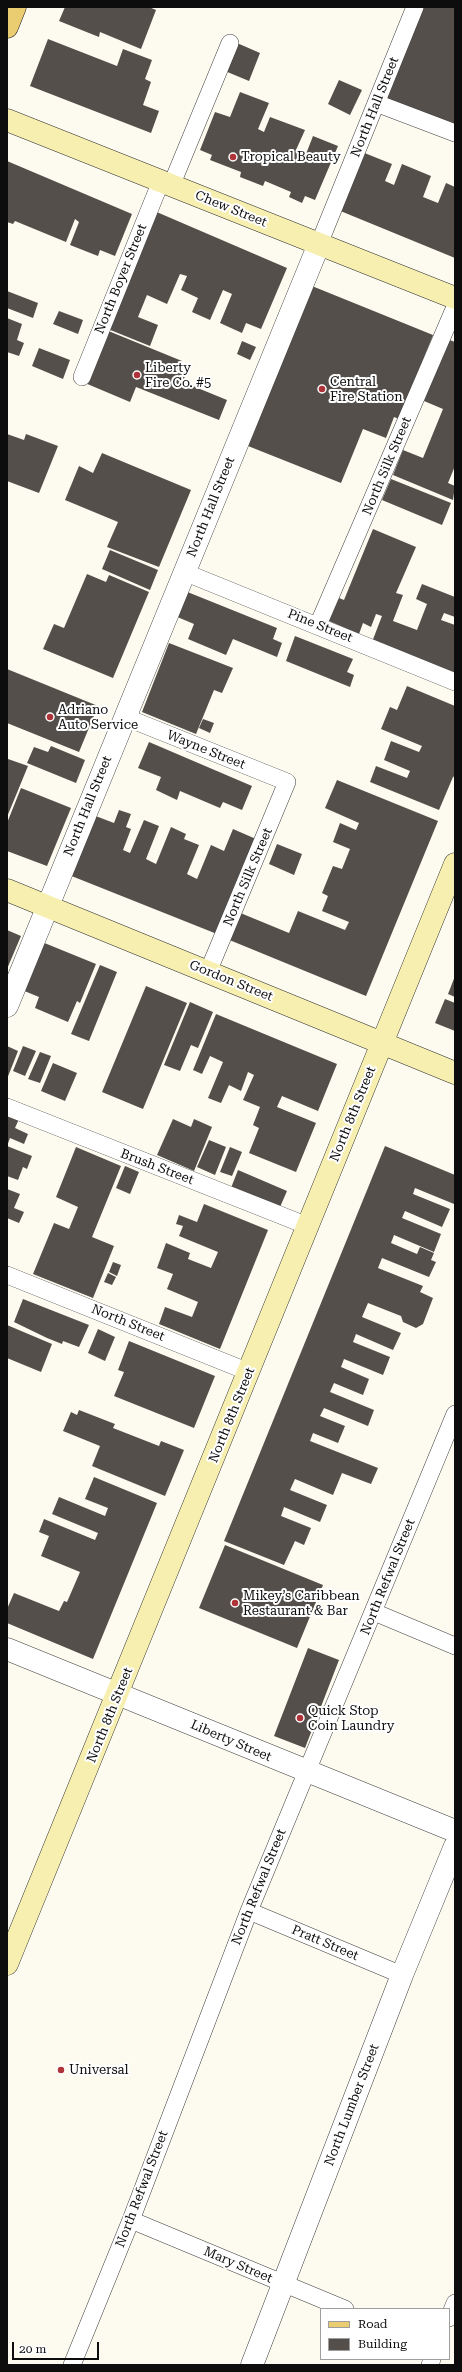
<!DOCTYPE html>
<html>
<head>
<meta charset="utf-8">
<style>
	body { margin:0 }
	#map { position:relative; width:462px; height:2372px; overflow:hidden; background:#fdfbef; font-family:"Roboto Serif",serif }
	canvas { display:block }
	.frame { position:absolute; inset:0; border:8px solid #0d0d0d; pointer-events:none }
	.legend { position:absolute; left:320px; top:2308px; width:130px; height:52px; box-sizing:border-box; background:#fff; border:1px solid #9e9e9e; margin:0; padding:5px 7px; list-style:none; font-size:12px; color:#0d0d0d }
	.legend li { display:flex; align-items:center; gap:8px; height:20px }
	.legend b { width:20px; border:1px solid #9e9e9e }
	.scale { position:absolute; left:12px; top:2342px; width:87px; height:18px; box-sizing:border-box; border:2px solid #0d0d0d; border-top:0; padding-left:5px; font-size:12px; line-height:14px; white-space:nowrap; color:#0d0d0d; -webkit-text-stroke:3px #fff; paint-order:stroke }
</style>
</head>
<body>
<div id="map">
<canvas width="462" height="2372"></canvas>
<div class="frame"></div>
<ul class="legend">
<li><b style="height:5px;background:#ebcd71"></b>Road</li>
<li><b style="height:11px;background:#554f4b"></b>Building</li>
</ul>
<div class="scale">20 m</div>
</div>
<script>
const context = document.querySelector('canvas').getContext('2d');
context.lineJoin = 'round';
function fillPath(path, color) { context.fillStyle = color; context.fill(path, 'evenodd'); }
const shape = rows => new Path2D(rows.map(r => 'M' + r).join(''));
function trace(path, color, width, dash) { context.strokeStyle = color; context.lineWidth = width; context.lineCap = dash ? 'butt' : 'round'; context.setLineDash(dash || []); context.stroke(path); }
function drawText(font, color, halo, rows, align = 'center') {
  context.font = font + ' "Roboto Serif",serif'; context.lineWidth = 4; context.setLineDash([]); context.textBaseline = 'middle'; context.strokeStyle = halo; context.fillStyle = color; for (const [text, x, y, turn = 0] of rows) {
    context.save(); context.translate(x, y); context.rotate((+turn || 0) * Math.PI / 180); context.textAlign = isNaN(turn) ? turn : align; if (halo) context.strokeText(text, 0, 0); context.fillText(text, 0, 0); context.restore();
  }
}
fillPath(shape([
	[65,7,149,7,156,10,141,49,100,32,99,37,59,21],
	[421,7,455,7,455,126,383,100],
	[48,39,117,66,123,49,152,60,145,79,151,82,143,105,159,111,151,133,30,86],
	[237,43,260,53,249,81,225,71],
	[339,80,362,90,350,115,328,104],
	[240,92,269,103,258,129,264,132,270,117,305,130,296,150,306,154,313,136,338,146,315,200,305,196,302,203,289,197,291,192,265,181,263,186,240,177,241,172,210,160,212,155,200,150,215,112,230,117],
	[362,152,392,164,385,181,394,185,402,164,431,176,423,197,438,203,446,183,455,187,455,258,338,210],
	[7,161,132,214,115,256,100,250,98,256,70,245,79,222,75,219,66,242,15,221,13,224,7,222],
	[152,210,287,268,261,329,246,323,242,333,220,323,232,294,223,290,210,320,192,312,198,298,181,290,187,276,180,274,167,304,147,295,138,317,158,325,150,346,103,327],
	[307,284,433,335,399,419,394,417,386,438,363,429,341,483,243,444],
	[7,291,38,303,33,318,7,308],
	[59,311,83,320,78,334,53,324],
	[7,318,22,324,17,340,24,343,19,356,7,352],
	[106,330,182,361,179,370,186,373,183,382,227,400,219,420,136,387,130,402,85,383],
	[447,339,455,342,455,466,448,483,455,486,453,500,393,475,403,450,423,458,443,409,424,401],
	[242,341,256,347,250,360,237,354],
	[39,348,70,360,63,379,32,366],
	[7,434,24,440,26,434,58,446,39,493,7,481],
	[102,453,191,490,159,567,107,547,118,522,65,500,79,466,93,473],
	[391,479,451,503,442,525,382,500],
	[373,529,416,547,396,593,403,595,393,621,417,630,427,604,416,599,422,584,455,597,455,617,444,613,441,620,455,625,455,676,372,642,382,616,376,614,371,627,363,623,359,634,329,621,339,598,344,600],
	[110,550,158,570,150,590,102,569],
	[87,574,106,582,109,575,149,592,113,678,43,649,54,624,64,628],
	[185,591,277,628,273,639,282,643,277,657,233,639,226,655,188,639,194,624,175,616],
	[295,636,353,659,347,672,354,675,350,687,286,661],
	[169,643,233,668,222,693,214,690,196,734,142,712],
	[7,669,98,706,79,752,7,723],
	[407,686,455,706,455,776,453,777,439,810,370,782,376,766,407,778,410,771,384,760,391,741,419,752,422,746,381,729,390,707,397,710],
	[203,719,214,723,210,733,199,728],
	[149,742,252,786,242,810,223,802,220,808,180,791,177,800,156,790,161,777,138,768],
	[51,746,85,760,76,783,27,763,34,747,48,752],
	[8,759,28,766,7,817,7,762],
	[337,780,438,821,366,996,227,939,238,912,289,933,298,911,345,930,349,922,322,911,328,896,322,893,333,866,342,869,350,849,333,842,340,823,356,830,359,823,325,808],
	[21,788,71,808,47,866,7,851,7,823],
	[119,810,131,814,126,827,131,829,123,850,130,853,144,820,159,826,146,859,156,864,171,827,186,834,184,839,199,845,187,874,197,879,211,845,224,851,233,829,256,839,217,934,69,875,93,815,114,823],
	[277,844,302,854,294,875,269,864],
	[7,930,21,936,7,969],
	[42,942,96,964,80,1003,77,1001,68,1022,35,1008,39,997,22,990],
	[100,965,117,972,89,1041,71,1034],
	[455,976,455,997,448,994],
	[146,986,187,1003,143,1109,102,1092],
	[445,999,455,1003,455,1031,435,1023],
	[190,1002,213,1012,198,1048,191,1045,180,1071,164,1065],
	[216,1014,337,1064,318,1111,282,1096,277,1107,316,1123,296,1172,249,1153,259,1128,253,1125,260,1107,243,1100,254,1075,248,1072,241,1091,229,1085,221,1103,208,1098,223,1062,210,1056,202,1074,193,1070],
	[7,1046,18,1051,7,1079],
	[23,1046,36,1051,25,1076,13,1071],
	[40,1052,51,1056,40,1083,28,1079],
	[53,1063,77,1073,65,1101,41,1091],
	[7,1114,19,1119,15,1128,28,1134,24,1144,10,1138,7,1146],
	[173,1119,191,1127,194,1119,212,1127,194,1171,157,1155],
	[209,1140,226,1147,215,1175,197,1167],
	[7,1146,32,1156,27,1169,23,1167,18,1180,7,1176],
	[385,1146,455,1175,454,1204,415,1188,413,1194,450,1209,442,1227,405,1211,402,1218,441,1234,434,1252,394,1235,391,1243,417,1254,420,1247,434,1253,431,1260,436,1262,429,1277,382,1258,378,1268,423,1286,420,1292,433,1298,423,1324,416,1328,403,1322,401,1316,368,1303,362,1317,401,1333,393,1350,356,1334,353,1342,390,1357,383,1375,344,1359,341,1367,369,1379,363,1395,334,1383,330,1392,374,1410,368,1426,324,1408,320,1416,345,1426,338,1443,313,1433,310,1441,378,1468,371,1484,342,1473,333,1495,295,1479,290,1490,327,1505,320,1522,284,1507,281,1516,311,1528,304,1545,295,1541,284,1565,224,1541],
	[76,1147,121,1166,92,1237,114,1246,93,1298,33,1274,54,1223,69,1229,78,1207,56,1197],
	[230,1147,242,1152,232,1176,220,1172],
	[125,1166,139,1172,130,1194,116,1188],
	[238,1170,287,1191,277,1214,229,1193],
	[7,1189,20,1194,14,1208,24,1212,19,1223,7,1218],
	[204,1204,268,1230,220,1349,159,1324,165,1307,192,1317,198,1302,167,1289,173,1274,157,1268,166,1243,190,1253,188,1259,211,1268,218,1252,179,1236,183,1226,176,1224,179,1215,197,1222],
	[113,1262,121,1265,117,1276,109,1272],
	[108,1273,116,1277,112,1285,104,1282],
	[23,1299,89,1325,79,1347,63,1341,62,1344,47,1338,14,1322],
	[7,1325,52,1344,41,1372,7,1358],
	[98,1329,115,1337,105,1361,88,1353],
	[129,1341,215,1376,194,1428,114,1396,124,1372,118,1370],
	[79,1410,115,1424,113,1428,159,1446,161,1441,184,1450,165,1496,92,1466,100,1446,63,1431,71,1412,77,1415],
	[94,1477,157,1503,93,1659,7,1623,7,1609,14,1593,59,1611,64,1601,67,1602,80,1572,41,1556,49,1536,39,1532,44,1519,95,1540,98,1533,52,1514,59,1497,105,1516,108,1508,85,1499],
	[225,1545,323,1585,297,1648,199,1608],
	[308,1648,339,1660,305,1748,274,1736]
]), '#554f4b');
const lane = shape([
	[376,103,455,133],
	[171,186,230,43],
	[319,244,415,7],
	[82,377,161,181],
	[184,572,455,682],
	[318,625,455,307],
	[125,717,287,782,208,972],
	[7,1107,308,1226],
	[7,1275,249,1372],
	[374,1612,455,1646],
	[249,1911,402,1975],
	[131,2220,345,2309],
	[449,2318,455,2303],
	[72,2365,131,2220,249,1911,455,1414],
	[430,2365,432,2359]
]);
const street = shape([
	[7,1006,319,244],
	[7,1649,455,1831],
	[252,2365,402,1975,455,1846]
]);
const secondary = shape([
	[7,120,455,298],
	[7,890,455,1073],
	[7,1964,455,864]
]);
const primary = shape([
	[7,27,15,7]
]);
trace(lane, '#404040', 18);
trace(street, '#404040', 23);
trace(secondary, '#2f2f2f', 23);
trace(primary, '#1e1e1e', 23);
trace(lane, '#fff', 17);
trace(street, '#fff', 22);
trace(secondary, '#f7efb0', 22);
trace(primary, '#ebcd71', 22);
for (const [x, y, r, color] of [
	[233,157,4,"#b03339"],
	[137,375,4,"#b03339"],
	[322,389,4,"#b03339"],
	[50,717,4,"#b03339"],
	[235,1603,4,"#b03339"],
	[300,1718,4,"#b03339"],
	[61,2070,4,"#b03339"]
]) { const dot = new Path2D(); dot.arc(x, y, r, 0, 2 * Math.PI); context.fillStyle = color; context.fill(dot); trace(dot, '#fff', 1.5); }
drawText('13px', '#0d0d0d', '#fff', [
	["North Hall Street",375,107,-68],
	["Chew Street",231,209,22],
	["North Boyer Street",121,279,-68],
	["North Silk Street",387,466,-67],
	["North Hall Street",211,507,-68],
	["Pine Street",320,626,22],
	["Wayne Street",206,750,22],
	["North Hall Street",88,806,-68],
	["North Silk Street",248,877,-67],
	["Gordon Street",231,981,22],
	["North 8th Street",353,1114,-68],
	["Brush Street",157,1167,21],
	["North Street",128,1323,22],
	["North 8th Street",232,1415,-68],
	["North Refwal Street",388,1577,-68],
	["North 8th Street",110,1715,-68],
	["Liberty Street",231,1741,23],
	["North Refwal Street",259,1887,-68],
	["Pratt Street",325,1943,23],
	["North Lumber Street",352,2105,-69],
	["North Refwal Street",142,2189,-69],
	["Mary Street",238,2265,23]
]);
drawText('13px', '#0d0d0d', '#fff', [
	["Tropical Beauty",241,157],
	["Liberty",145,368],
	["Fire Co. #5",145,383],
	["Central",330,382],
	["Fire Station",330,397],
	["Adriano",58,710],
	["Auto Service",58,725],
	["Mikey’s Caribbean",243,1596],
	["Restaurant & Bar",243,1611],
	["Quick Stop",308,1711],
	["Coin Laundry",308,1726],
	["Universal",69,2070]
], 'left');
</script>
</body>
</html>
